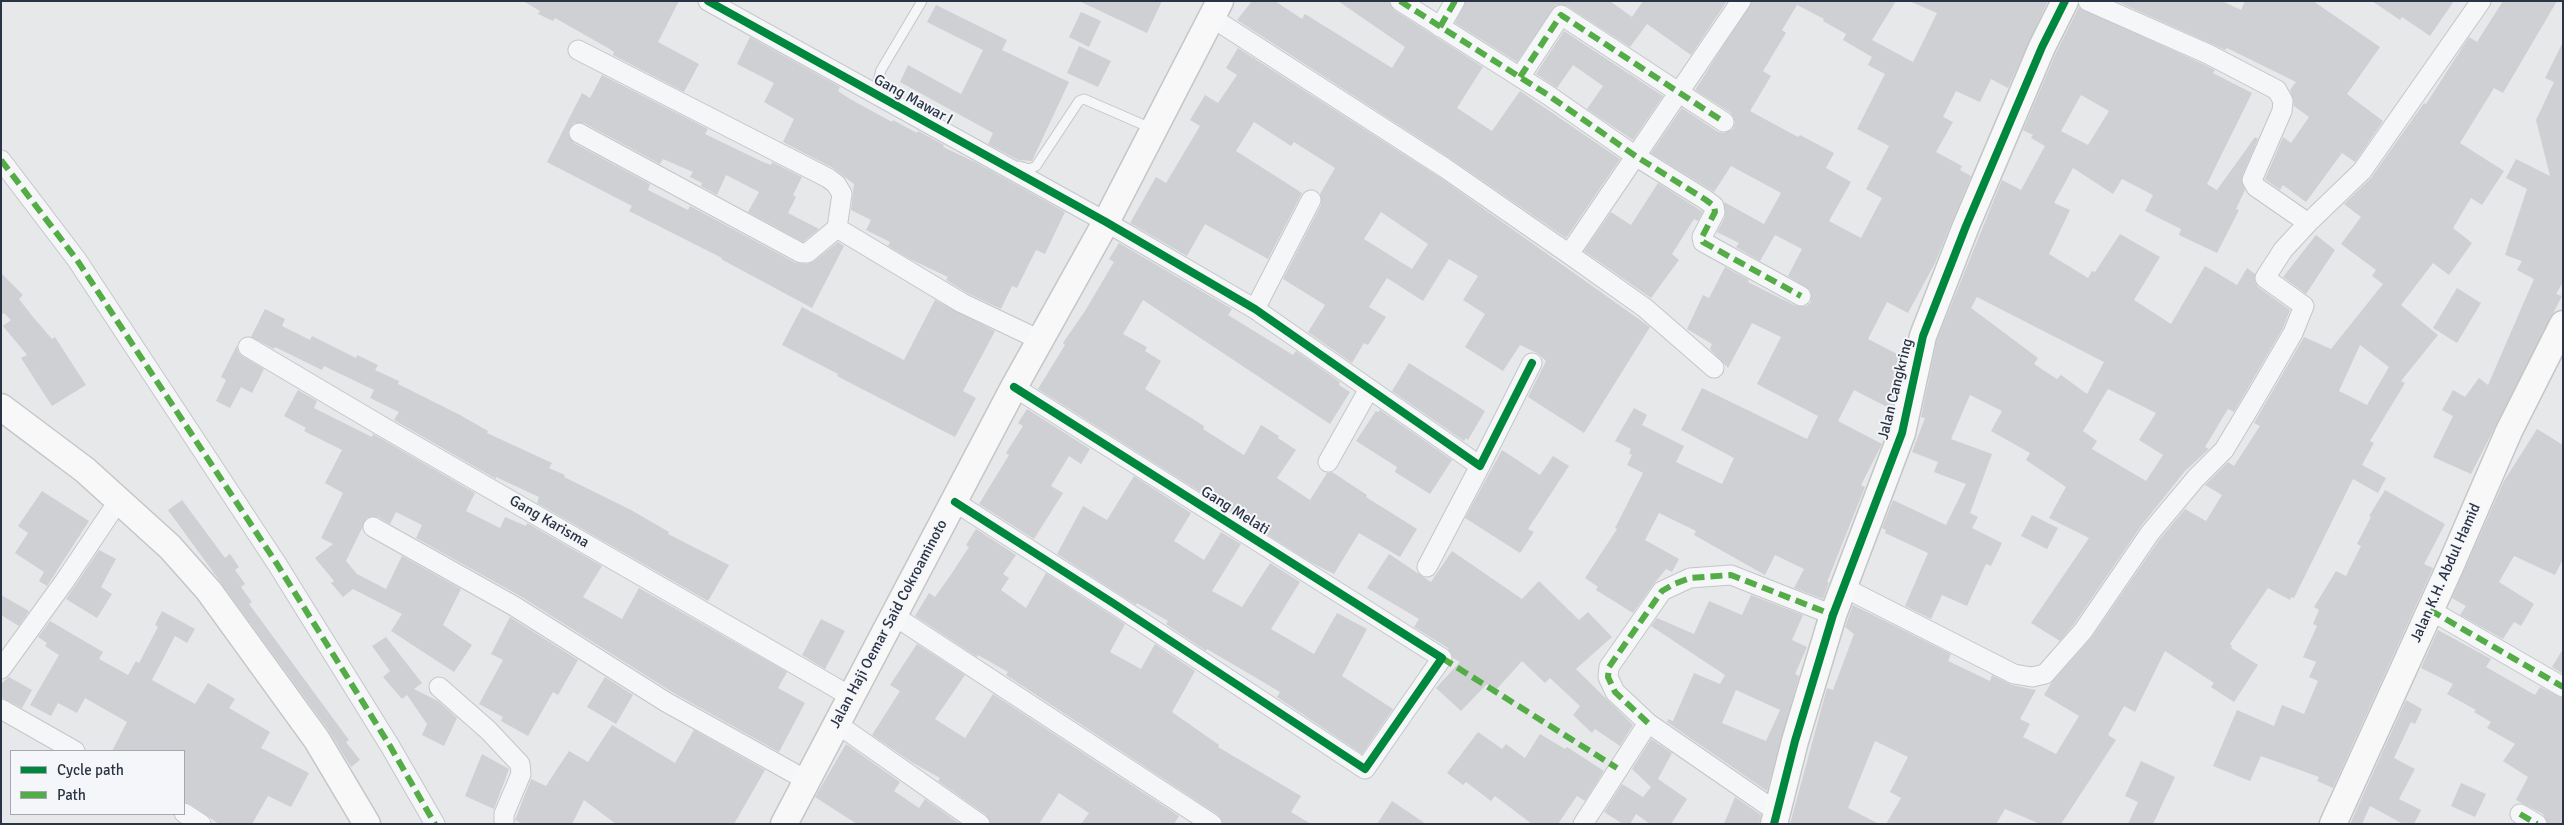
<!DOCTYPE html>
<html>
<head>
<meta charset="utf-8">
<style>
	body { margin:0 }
	#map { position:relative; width:2564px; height:825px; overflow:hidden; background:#e6e8ea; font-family:Signika,sans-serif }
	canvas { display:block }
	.frame { position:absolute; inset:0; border:2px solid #2b3445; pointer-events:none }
	.legend { position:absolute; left:10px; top:750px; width:175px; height:65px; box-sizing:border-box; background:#f4f6f9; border:1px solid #a4a8b1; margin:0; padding:6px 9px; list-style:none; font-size:15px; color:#2b3445 }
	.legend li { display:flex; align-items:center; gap:10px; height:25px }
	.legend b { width:25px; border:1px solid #a4a8b1 }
</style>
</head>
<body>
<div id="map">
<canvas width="2564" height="825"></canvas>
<div class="frame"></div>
<ul class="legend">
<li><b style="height:6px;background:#00873e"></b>Cycle path</li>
<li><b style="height:6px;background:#54ac47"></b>Path</li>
</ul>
</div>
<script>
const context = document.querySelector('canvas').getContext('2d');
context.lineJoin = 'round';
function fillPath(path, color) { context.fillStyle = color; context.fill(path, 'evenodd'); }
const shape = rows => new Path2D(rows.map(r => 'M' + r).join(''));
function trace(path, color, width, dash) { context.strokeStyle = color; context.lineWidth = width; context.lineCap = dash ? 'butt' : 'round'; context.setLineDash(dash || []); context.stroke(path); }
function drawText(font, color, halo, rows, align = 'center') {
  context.font = font + ' Signika,sans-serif'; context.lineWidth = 4; context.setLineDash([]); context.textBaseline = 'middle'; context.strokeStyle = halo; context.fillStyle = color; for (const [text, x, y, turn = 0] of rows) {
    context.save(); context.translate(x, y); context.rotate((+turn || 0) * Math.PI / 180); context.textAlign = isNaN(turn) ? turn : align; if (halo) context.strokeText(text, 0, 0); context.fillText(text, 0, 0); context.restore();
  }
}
fillPath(shape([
	[523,1,679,1,658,42,699,64,684,92,613,55,614,52,608,48,555,18,553,21,538,14,540,11],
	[1079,1,1162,1,1147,33],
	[1252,1,1275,1,1302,19,1305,14,1392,68,1405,47,1338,1,1389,1,1394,10,1483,67,1457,108,1492,131,1520,91,1620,159,1566,238,1451,159,1237,20],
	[1466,1,1610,1,1632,17,1643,1,1727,1,1691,55,1647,24,1630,47,1567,6,1556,5,1517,62,1455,23],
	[1752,1,1896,1,1872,40,1913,62,1937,13,1909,1,2048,1,2008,88,1991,79,1980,102,1956,91,1943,117,1953,122,1936,152,1962,166,1960,170,1971,176,1935,263,1908,313,1887,302,1868,339,1903,357,1893,405,1889,408,1854,390,1838,421,1882,444,1861,485,1865,487,1827,582,1829,582,1823,599,1794,588,1804,569,1775,555,1765,575,1694,535,1696,531,1659,513,1645,540,1679,559,1672,572,1666,569,1653,585,1633,613,1596,590,1598,587,1585,578,1617,529,1615,528,1643,473,1627,465,1632,455,1629,453,1631,449,1615,441,1634,408,1647,415,1642,425,1684,446,1676,462,1722,484,1734,458,1681,430,1702,388,1807,439,1818,416,1757,384,1781,337,1752,323,1728,368,1710,349,1712,344,1687,329,1703,295,1709,298,1725,267,1749,280,1748,282,1796,306,1806,306,1811,302,1810,290,1788,276,1802,249,1775,235,1760,261,1736,247,1739,243,1717,232,1725,217,1724,202,1764,224,1781,193,1731,166,1714,192,1651,153,1682,108,1718,132,1724,133,1733,129,1735,122,1731,113,1695,90],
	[1797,5,1824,19,1823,21,1846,34,1843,40,1872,57,1868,65,1885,74,1857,129,1889,146,1866,189,1882,198,1861,238,1829,221,1851,182,1826,168,1834,153,1800,135,1798,137,1750,111,1771,76,1763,71,1786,33,1782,30],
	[2116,1,2222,1,2241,10,2245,1,2313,1,2380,47,2347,94,2383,121,2355,162,2342,153,2306,202,2283,185,2280,190,2265,179,2283,137,2291,143,2309,117,2294,106,2290,90,2296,82,2227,48,2225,50],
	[2372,1,2454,1,2430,36,2402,17,2400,20],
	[2503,1,2557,1,2503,93,2494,88,2460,143,2504,171,2482,205,2471,198,2453,228,2472,243,2449,275,2433,263,2401,305,2438,335,2401,381,2405,383,2370,441,2374,443,2362,465,2386,478,2378,493,2353,479,2294,598,2291,597,2290,600,2268,588,2230,644,2232,646,2231,648,2258,665,2234,702,2211,687,2214,683,2165,651,2135,712,2124,706,2108,735,2116,740,2061,824,2040,824,2005,809,1996,824,1886,824,1901,798,1890,792,1908,757,1875,741,1848,808,1879,824,1790,824,1827,688,1833,690,1854,634,1845,627,1853,605,1951,654,1948,661,1990,681,1992,675,2012,685,2036,690,2020,719,2030,724,2023,737,2056,754,2079,716,2044,695,2051,683,2092,637,2159,540,2185,509,2206,521,2222,495,2205,485,2228,462,2234,466,2260,426,2254,423,2304,337,2331,349,2383,284,2372,276,2376,270,2341,244,2361,217,2344,204,2371,178,2424,103,2426,104,2469,37,2477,42],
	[2360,345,2389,367,2367,405,2339,391],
	[936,5,1007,40,1002,50,1069,82,1032,161,1018,160,988,144,993,133,900,82,908,65,961,94,983,50,927,22],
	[2079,7,2203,64,2215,70,2213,73,2252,93,2207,184,2217,190,2255,137,2258,139,2242,176,2245,190,2236,209,2239,210,2217,253,2179,235,2181,229,2145,211,2153,195,2122,179,2113,194,2073,168,2054,203,2070,210,2049,254,2088,278,2092,271,2095,272,2120,234,2160,257,2134,300,2171,324,2205,266,2237,285,2247,268,2255,274,2255,282,2258,287,2290,310,2283,328,2234,412,2228,409,2205,447,2209,449,2185,471,2141,526,2074,624,2060,641,2031,623,2089,538,2049,518,2066,487,2026,460,2030,453,1991,431,2002,411,1970,395,1951,439,1992,454,1970,513,1978,517,1972,528,2002,543,1991,566,1986,564,1967,606,1942,595,1931,619,1905,606,1928,553,1885,533,1886,530,1882,528,1893,500,1946,525,1966,484,1934,472,1938,462,1912,452,1925,418,1921,417,1937,340,2002,180,2021,190,2045,146,2031,138,2033,135,2023,130,2056,53],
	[2081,95,2109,111,2088,145,2061,131],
	[1977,297,2104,362,2087,394,2061,375,2057,379,2034,364,2038,358,1971,308],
	[2108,389,2156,413,2139,440,2163,455,2146,481,2092,449,2097,441,2083,431],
	[1081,12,1101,21,1089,47,1069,37],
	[1564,31,1663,96,1633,140,1587,109,1603,86,1573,65,1557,88,1536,74],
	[750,37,840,87,838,91,850,99,892,122,893,120,917,133,918,131,922,133,944,145,943,147,977,163,1065,212,1045,254,1036,250,1017,288,1012,286,1001,309,967,293,946,280,948,277,910,259,888,246,890,242,866,230,871,220,851,210,854,184,833,168,783,142,794,119,764,102,774,83,737,64],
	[2563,42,2563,282,2556,294,2562,296,2471,474,2433,457,2453,416,2442,410,2453,390,2465,397,2479,378,2488,385,2534,279,2517,270,2522,261,2505,255,2527,189,2506,178,2516,159,2550,176,2536,120,2554,82,2545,78],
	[1079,46,1111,61,1098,87,1067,73],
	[1238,48,1439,177,1650,327,1584,433,1528,397,1546,361,1537,353,1520,345,1503,371,1465,347,1485,314,1463,300,1478,276,1449,259,1423,301,1387,278,1369,307,1386,317,1368,345,1364,343,1352,363,1308,332,1325,305,1283,279,1321,205,1320,194,1335,168,1294,142,1291,146,1254,122,1236,151,1302,193,1268,259,1205,224,1187,256,1130,223,1156,177,1166,183,1200,126,1190,120,1205,95,1218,103,1237,75,1226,68],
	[1381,212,1428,244,1412,269,1364,239],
	[602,75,708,129,705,134,763,162,771,165,772,162,802,177,793,195,796,197,788,213,819,229,803,242,748,212,759,192,726,175,717,195,701,186,702,183,690,177,693,172,663,159,660,164,584,123,574,123,568,133,574,143,650,184,648,190,688,210,690,206,796,263,807,264,813,262,838,242,844,246,812,308,721,259,722,258,629,211,632,206,547,162,582,93,590,98],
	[1658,183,1703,212,1698,221,1694,219,1672,254,1679,260,1651,298,1584,251,1611,212,1631,225],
	[2316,235,2335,250,2306,294,2283,277],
	[1119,243,1232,309,1228,315,1293,355,1296,351,1340,382,1339,385,1350,392,1330,424,1143,300,1123,334,1147,347,1145,351,1161,361,1145,389,1204,426,1203,429,1244,455,1261,425,1279,436,1278,438,1296,450,1277,478,1310,500,1327,473,1332,472,1367,495,1366,497,1417,529,1400,557,1359,533,1334,574,1312,563,1038,389,1065,345,1063,343,1085,311,1114,262,1109,259],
	[1,273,23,295,19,299,33,317,52,339,55,337,86,385,52,406,21,358,27,355,3,326,11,320,4,313,1,315],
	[2457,288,2481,303,2457,343,2433,328],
	[935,300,995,331,963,391,976,398,955,437,837,376,838,374,782,345,802,307,904,360],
	[265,309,285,319,282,326,310,340,312,336,356,358,357,355,378,365,375,370,399,381,398,384,460,415,488,431,487,433,552,463,549,468,565,475,564,477,631,510,669,532,668,534,729,565,708,601,537,503,539,497,496,477,496,479,394,420,399,412,370,398,374,390,324,366,322,370,275,347,274,349,251,337],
	[237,345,238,352,242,356,264,369,252,393,241,387,230,408,216,401,226,380,221,377],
	[1409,363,1485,411,1468,440,1466,438,1464,441,1392,391],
	[298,390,317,401,314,408,372,437,373,434,475,493,466,511,500,528,505,517,526,526,527,523,602,566,583,597,622,619,639,588,787,672,778,688,805,703,779,752,672,692,520,596,416,538,422,525,396,512,390,524,378,517,367,518,346,561,357,574,386,589,402,556,461,589,443,625,472,645,454,672,391,631,402,614,353,589,343,597,331,583,334,581,315,558,333,544,321,538,343,493,325,483,342,450,304,431,306,428,284,416],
	[1027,409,1090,449,1081,464,1069,456,1051,486,1063,493,1034,539,979,504,1009,455,1006,453,1023,426,1018,423],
	[1380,410,1452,460,1430,494,1395,472,1397,467,1356,441,1376,411,1378,412],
	[2537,429,2563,445,2563,559,2555,575,2514,556,2499,582,2534,604,2521,626,2514,622,2503,639,2460,615,2466,606,2452,598,2504,481],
	[1502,450,1540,475,1553,456,1569,466,1528,529,1534,532,1520,553,1465,518],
	[1134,476,1191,513,1174,541,1204,560,1221,532,1241,544,1212,591,1242,607,1270,563,1300,582,1271,629,1314,654,1337,613,1367,629,1342,676,1393,709,1362,754,1277,697,1280,692,1207,649,1206,651,1166,624,1168,621,1137,603,1136,605,1057,554,1083,506,1107,520],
	[2385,490,2445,524,2424,564,2433,568,2333,788,2317,781,2319,777,2261,756,2250,781,2213,766,2237,710,2274,726,2282,705,2304,714,2318,681,2309,677,2316,662,2303,657,2317,626,2313,624,2319,610,2314,607,2336,571,2346,576,2361,546,2357,544,2371,517,2369,516],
	[42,491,89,521,47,586,39,581,44,572,15,553,28,533,18,526],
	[182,500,225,558,230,554,239,567,235,570,245,584,241,587,252,602,249,604,349,740,346,742,360,760,351,767,329,731,168,510],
	[2032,515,2058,528,2047,549,2021,536],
	[976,529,1016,555,1003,574,1009,578,1001,590,1026,608,1046,573,1125,624,1110,652,1141,669,1155,644,1195,671,1172,712,1219,745,1218,747,1301,796,1291,812,1311,824,1223,824,1218,815,1006,675,1008,672,978,655,977,657,915,616,929,593,935,597,950,576,969,547,966,545],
	[99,550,116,559,101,587,112,594,97,618,66,599],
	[1452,551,1522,599,1539,581,1579,620,1588,612,1612,637,1576,669,1633,725,1620,746,1595,729,1592,733,1573,715,1580,706,1550,678,1545,683,1522,661,1495,691,1487,684,1461,711,1436,688,1460,662,1453,658,1448,648,1414,627,1419,619,1367,588,1389,554,1431,582],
	[1,595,29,611,19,626,1,615],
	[1751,595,1803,615,1792,640,1807,647,1795,674,1799,676,1767,791,1667,722,1668,719,1673,721,1694,673,1720,684,1725,675,1651,626,1657,618,1694,634,1709,601,1742,615],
	[1736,690,1780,710,1766,741,1722,723],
	[162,611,195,629,187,643,175,636,152,680,195,704,208,683,235,699,229,708,270,732,261,748,309,773,291,807,268,796,252,824,219,824,190,804,184,802,184,751,112,751,127,722,85,698,77,713,58,703,51,716,30,705,59,655,45,646,47,643,38,637,50,621,103,652,99,659,128,675,136,661,139,663,158,627,155,625],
	[510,617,578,660,558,695,553,692,528,736,501,721,503,717,479,704,503,660,491,654],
	[821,619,845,631,825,669,802,655],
	[2438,630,2491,659,2486,667,2535,695,2540,687,2563,698,2563,824,2548,824,2543,814,2516,800,2528,777,2503,761,2515,744,2487,728,2491,722,2474,712,2476,710,2447,694,2453,684,2421,668],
	[386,637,422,683,414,689,438,701,457,718,444,746,422,735,427,724,407,695,402,699,383,677,390,671,372,646],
	[917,644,965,675,935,719,965,738,993,694,1179,816,1174,824,1081,824,1089,813,1059,793,1039,824,991,824,986,815,938,781,940,778,913,763,872,735,900,691,890,685],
	[2563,649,2563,674,2552,667],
	[9,677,32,690,22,708,1,697,1,684],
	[605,677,633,695,616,724,587,707],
	[2406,700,2422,709,2415,724,2411,722,2394,758,2415,769,2399,799,2421,810,2414,824,2403,824,2370,806,2362,824,2350,824],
	[612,725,675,763,694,730,765,770,734,824,616,824,584,800,572,824,523,824,515,820,531,779,546,786,569,751,588,762],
	[1478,732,1502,749,1506,744,1525,758,1540,734,1565,749,1567,747,1604,771,1585,801,1577,796,1558,824,1532,824,1495,796,1491,801,1466,782,1463,785,1447,773],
	[1651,739,1672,753,1658,779,1687,799,1671,824,1650,824,1636,814,1630,824,1623,824,1604,812,1622,784,1643,797,1651,787,1632,769],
	[846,744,900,782,894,791,919,808,925,799,960,824,857,824,815,797],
	[482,754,509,769,494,809,465,796],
	[2141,761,2175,777,2153,824,2128,824,2138,802,2125,796],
	[2461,783,2486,794,2475,817,2451,806],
	[1735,797,1761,815,1759,824,1724,824],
	[1392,801,1426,824,1377,824]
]), '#ced0d3');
const lane = shape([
	[889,94,884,92,878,81,881,70,922,1],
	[1019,166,1030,169,1036,166,1079,101,1084,99,1153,129]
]);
const street = shape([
	[708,1,1106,222,1255,309,1480,466,1532,363],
	[1400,1,1548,95,1637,157,1706,200,1714,206,1715,212,1702,237,1703,242,1801,296],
	[2088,1,2208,54,2277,90,2283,101,2282,111,2252,180,2256,187,2308,223,2362,171,2481,1],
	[1211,17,1445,168,1569,254,1645,308,1714,368],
	[1440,27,1455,1],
	[578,50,828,178,836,184,842,194,837,228,812,249,807,253,801,253,579,133],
	[1520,77,1561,15,1724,122],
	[1,160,77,260,277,564,390,746,435,824],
	[837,228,962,303,1040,340],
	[1569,254,1741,1],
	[1255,309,1311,200],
	[248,347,390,431,850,696],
	[1328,462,1369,389],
	[955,502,1113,603,1365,769,1442,658,1014,387],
	[373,527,514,606,666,702,806,780],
	[1427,567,1480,466],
	[1843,587,2014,674,2032,677,2045,674,2083,631,2150,533,2196,478,2224,450,2257,395,2293,333,2304,306,2265,278,2283,250,2308,223],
	[2430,610,2563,687],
	[893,615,1212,824],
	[1,669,64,582,119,500],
	[439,687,488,730,520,764,521,774,504,814,504,824],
	[1,709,75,751],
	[836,723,980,824],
	[1777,812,1648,723,1615,692,1608,677,1609,667,1662,591,1690,578,1731,575,1833,615],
	[184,813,201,824],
	[2520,814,2537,824],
	[1583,824,1648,723]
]);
const secondary = shape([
	[1,407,85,470,170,547,209,591,317,740,367,824],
	[784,824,1014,387,1106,222,1220,1],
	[1774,824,1795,741,1833,615,1902,433,1923,336,1966,226,2042,47,2065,1],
	[2333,824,2450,567,2509,431,2563,324]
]);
trace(lane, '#c4c6c8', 11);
trace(street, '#c4c6c8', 21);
trace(secondary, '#c4c6c8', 29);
trace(lane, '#f5f6f7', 9);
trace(street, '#f5f6f7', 19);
trace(secondary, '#f8f8f8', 26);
trace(shape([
	[1400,1,1548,95,1637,157,1706,200,1714,206,1715,212,1702,237,1703,242,1801,296],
	[1440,27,1455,1],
	[1520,77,1561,15,1724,122],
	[1,160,77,260,277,564,390,746,435,824],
	[2430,610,2563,687],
	[1442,658,1617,768],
	[1648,723,1615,692,1608,677,1609,667,1662,591,1674,584,1690,578,1731,575,1833,615],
	[2520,814,2537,824]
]), '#54ac47', 6, [12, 6]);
trace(shape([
	[708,1,1106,222,1255,309,1480,466,1532,363],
	[955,502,1113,603,1365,769,1442,658,1014,387],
	[1774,824,1795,741,1833,615,1902,433,1923,336,1966,226,2042,47,2065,1]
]), '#00873e', 8);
drawText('15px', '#2b3445', '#f4f6f9', [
	["Gang Mawar I",913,100,29],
	["Jalan Cangkring",1896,389,-76],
	["Gang Melati",1235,511,32],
	["Gang Karisma",549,522,30],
	["Jalan K.H. Abdul Hamid",2446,573,-66],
	["Jalan Haji Oemar Said Cokroaminoto",889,624,-62]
]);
</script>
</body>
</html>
